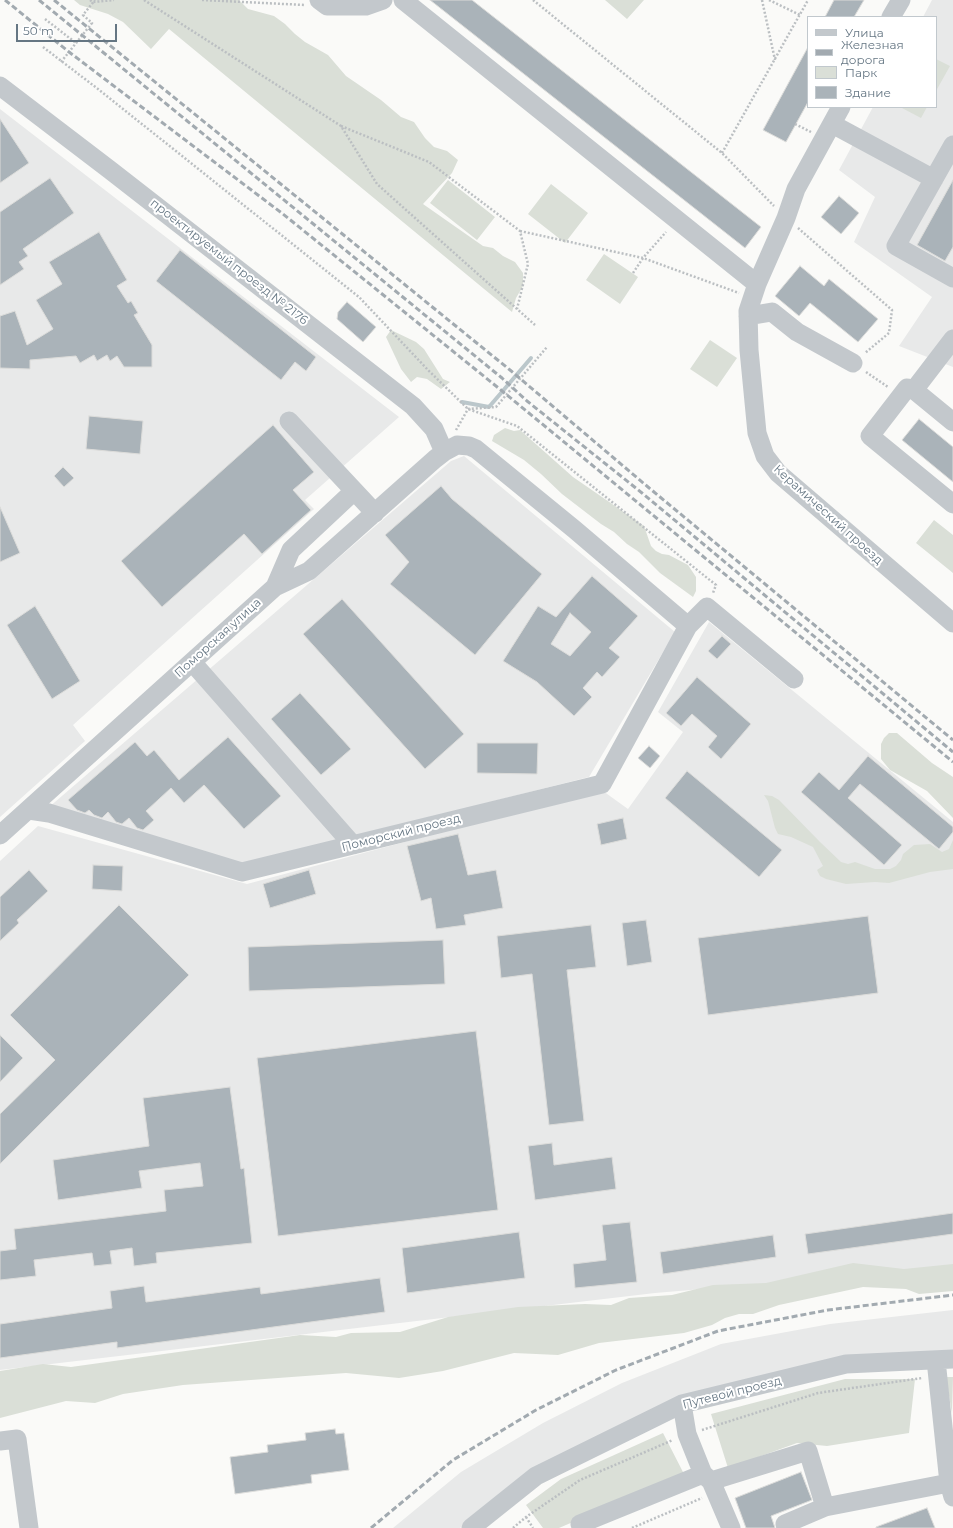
<!DOCTYPE html>
<html>
<head>
<meta charset="utf-8">
<style>
	body { margin:0 }
	#map { position:relative; width:953px; height:1528px; overflow:hidden; background:#fafaf8; font-family:Montserrat,sans-serif }
	canvas { display:block }
	.legend { position:absolute; left:807px; top:16px; width:130px; height:92px; box-sizing:border-box; background:#fff; border:1px solid #c1c8cd; margin:0; padding:5px 7px; list-style:none; font-size:12px; color:#657683 }
	.legend li { display:flex; align-items:center; gap:8px; height:20px }
	.legend b { width:20px; border:1px solid #c1c8cd }
	.scale { position:absolute; left:16px; top:24px; width:101px; height:18px; box-sizing:border-box; border:2px solid #657683; border-top:0; padding-left:5px; font-size:12px; line-height:14px; white-space:nowrap; color:#657683; -webkit-text-stroke:3px #fff; paint-order:stroke }
</style>
</head>
<body>
<div id="map">
<canvas width="953" height="1528"></canvas>
<ul class="legend">
<li><b style="height:5px;background:#c3c8cc"></b>Улица</li>
<li><b style="height:5px;background:#a2aab0"></b>Железная дорога</li>
<li><b style="height:11px;background:#dadfd7"></b>Парк</li>
<li><b style="height:11px;background:#aab3b9"></b>Здание</li>
</ul>
<div class="scale">50 m</div>
</div>
<script>
const context = document.querySelector('canvas').getContext('2d');
context.lineJoin = 'round';
function fillPath(path, color) { context.fillStyle = color; context.fill(path, 'evenodd'); }
const shape = rows => new Path2D(rows.map(r => 'M' + r).join(''));
function trace(path, color, width, dash) { context.strokeStyle = color; context.lineWidth = width; context.lineCap = dash ? 'butt' : 'round'; context.setLineDash(dash || []); context.stroke(path); }
function drawText(font, color, halo, rows, align = 'center') {
  context.font = font + ' Montserrat,sans-serif'; context.lineWidth = 4; context.setLineDash([]); context.textBaseline = 'middle'; context.strokeStyle = halo; context.fillStyle = color; for (const [text, x, y, turn = 0] of rows) {
    context.save(); context.translate(x, y); context.rotate((+turn || 0) * Math.PI / 180); context.textAlign = isNaN(turn) ? turn : align; if (halo) context.strokeText(text, 0, 0); context.fillText(text, 0, 0); context.restore();
  }
}
fillPath(shape([
	[932,0,953,0,953,367,899,346,932,297,854,242,875,197,839,170,873,107,936,107,936,17,923,17],
	[0,109,399,417,305,500,314,509,73,725,85,741,0,817],
	[464,456,675,632,589,777,237,866,48,808,451,461],
	[709,622,953,822,953,1268,655,1293,0,1370,0,861,38,826,247,884,461,827,603,791,628,809,683,732,658,712],
	[953,1310,953,1352,680,1398,532,1470,460,1528,393,1528,461,1472,543,1423,622,1383,721,1344,830,1324]
]), '#e8e9e9');
fillPath(shape([
	[74,0,239,0,248,9,274,16,285,24,295,34,305,42,328,55,346,76,381,100,401,117,414,122,425,138,434,147,447,151,458,160,452,173,423,204,483,246,493,248,503,256,515,262,523,273,523,286,516,298,512,312,169,29,151,49,123,22,108,14,80,5],
	[605,0,644,0,627,19],
	[936,59,950,66,936,91],
	[900,107,927,107,921,118],
	[448,180,495,217,477,240,430,203],
	[551,184,588,213,565,243,528,214],
	[604,254,638,277,620,304,586,280],
	[391,330,416,342,424,349,443,379,450,382,441,389,427,379,417,377,411,382,401,369,386,337],
	[710,340,737,358,717,387,690,369],
	[505,428,514,431,520,430,573,477,644,526,651,546,656,551,662,554,669,555,688,565,696,577,696,591,693,597,660,573,639,552,627,544,614,532,601,524,562,494,541,474,524,460,492,441,494,435],
	[934,520,953,535,953,573,916,543],
	[889,733,897,733,932,763,953,777,953,818,927,791,890,770,881,759,881,744,884,738],
	[764,795,772,796,779,800,820,842,841,862,848,864,855,862,875,869,890,869,896,866,901,860,903,854,914,845,930,844,942,852,949,849,953,840,953,869,930,872,889,883,875,882,846,884,826,879,820,876,817,870,823,866,813,847,791,837,778,834,775,828,768,801],
	[853,1263,904,1269,953,1264,953,1291,919,1294,906,1289,863,1287,779,1305,753,1314,739,1314,725,1318,712,1325,684,1333,599,1343,558,1355,514,1353,443,1371,399,1378,346,1373,183,1385,123,1394,95,1403,66,1401,0,1418,0,1371,43,1364,71,1367,300,1335,336,1337,351,1333,400,1332,448,1317,518,1307,585,1304,611,1305,629,1298,672,1295,713,1285,766,1283],
	[946,1377,953,1377,952,1414],
	[845,1379,915,1379,909,1433,827,1446,797,1443,728,1468,711,1414],
	[663,1433,684,1474,559,1528,543,1528,526,1505,561,1479]
]), '#dadfd7');
trace(shape([
	[462,402,489,407,531,358]
]), '#bbc7cb', 4);
const building = shape([
	[430,0,472,0,761,227,745,248,430,0],
	[834,0,864,0,854,17,825,17,834,0],
	[808,47,808,102,786,142,763,130,808,47],
	[0,119,29,163,0,183,0,119],
	[50,178,74,213,23,249,28,256,19,262,24,269,0,285,0,212,50,178],
	[953,180,953,247,945,261,917,245,953,180],
	[839,196,859,213,841,234,821,217,839,196],
	[99,232,127,280,117,286,128,303,131,301,138,313,134,315,152,345,152,367,124,367,117,356,110,361,107,355,97,361,94,355,80,363,76,356,30,360,30,369,0,368,0,316,15,311,27,345,53,329,36,300,62,284,49,262,99,232],
	[180,250,316,357,306,371,295,362,281,380,156,281,180,250],
	[800,266,824,286,829,279,878,319,858,342,810,303,799,316,775,296,800,266],
	[347,302,376,327,363,342,337,319,338,312,347,302],
	[89,416,143,421,140,454,86,449,89,416],
	[919,419,953,447,953,482,902,440,919,419],
	[273,425,314,472,293,490,311,510,262,554,244,534,162,607,121,561,273,425],
	[63,467,74,478,64,487,54,476,63,467],
	[441,486,452,499,542,574,475,655,390,584,409,562,385,535,441,486],
	[0,507,20,553,0,562,0,507],
	[592,576,638,616,609,648,620,657,602,677,597,672,583,688,592,697,574,716,537,682,503,661,538,606,556,617,592,576],
	[570,613,591,632,570,656,551,644,570,613],
	[342,599,464,734,425,769,303,634,342,599],
	[35,606,80,681,52,699,7,625,35,606],
	[722,636,731,644,717,659,708,651,722,636],
	[697,677,751,724,721,759,708,747,717,736,692,714,681,726,666,713,697,677],
	[300,693,351,749,321,775,271,719,300,693],
	[228,737,281,796,244,829,204,785,184,803,171,788,146,811,154,820,143,830,137,828,129,818,122,824,116,822,108,812,102,818,94,815,89,810,85,813,77,810,68,800,135,742,147,756,154,750,179,780,228,737],
	[477,743,538,743,537,774,477,773,477,743],
	[649,746,660,756,650,768,638,758,649,746],
	[868,756,953,827,953,832,939,849,860,784,848,798,902,845,884,865,801,792,819,772,839,790,868,756],
	[687,771,782,850,759,877,665,798,687,771],
	[623,818,627,839,601,845,597,824,623,818],
	[458,834,468,875,496,870,503,908,464,915,466,925,436,929,431,898,421,901,407,846,458,834],
	[93,865,123,866,122,891,92,889,93,865],
	[29,870,48,891,17,920,19,923,0,941,0,897,29,870],
	[309,870,316,894,270,908,263,884,309,870],
	[119,905,189,975,0,1164,0,1114,55,1060,10,1015,119,905],
	[868,916,878,993,708,1015,698,938,868,916],
	[646,920,652,962,627,966,622,923,646,920],
	[591,925,596,967,567,970,584,1121,549,1125,532,974,501,978,497,936,591,925],
	[443,940,445,984,249,991,248,947,443,940],
	[476,1031,498,1210,278,1236,257,1058,476,1031],
	[0,1035,23,1058,0,1082,0,1035],
	[230,1087,241,1169,244,1168,252,1243,156,1253,157,1263,134,1266,132,1248,110,1251,112,1264,94,1266,92,1253,34,1260,36,1276,0,1280,0,1251,16,1249,14,1229,166,1211,164,1190,203,1186,200,1163,139,1171,142,1188,58,1200,53,1160,149,1146,143,1098,230,1087],
	[552,1143,554,1165,612,1157,616,1189,535,1200,528,1146,552,1143],
	[953,1213,953,1234,808,1254,805,1234,953,1213],
	[630,1222,637,1282,575,1288,573,1264,606,1260,602,1225,630,1222],
	[519,1232,525,1278,407,1293,402,1248,519,1232],
	[773,1235,776,1257,663,1274,660,1252,773,1235],
	[380,1278,385,1312,117,1348,117,1342,0,1358,0,1324,112,1308,110,1291,144,1286,146,1302,260,1287,261,1294,380,1278],
	[335,1429,336,1434,344,1433,349,1470,311,1475,312,1483,235,1494,230,1457,268,1452,267,1445,306,1440,305,1433,335,1429],
	[801,1472,812,1500,771,1516,775,1528,746,1528,735,1498,801,1472],
	[927,1508,935,1528,876,1528,876,1527,927,1508]
]);
fillPath(building, '#aab3b9');
trace(building, '#dcdcda', 1);
trace(shape([
	[90,0,93,2,114,0],
	[144,0,341,126,377,184,535,325],
	[202,0,305,5],
	[533,0,722,153,774,206],
	[762,0,775,60],
	[769,0,800,15],
	[45,19,76,43],
	[43,47,98,89,359,297,428,370,468,409,517,426,716,585,713,593],
	[61,62,92,23,83,15,95,0],
	[795,124,811,132],
	[341,126,429,162,520,231,528,264,517,309],
	[722,153,808,0],
	[798,228,892,310,889,333,865,353],
	[520,231,643,258,666,232],
	[633,273,643,258,739,293],
	[866,372,888,387],
	[456,430,468,409,496,407,547,347],
	[702,1430,818,1393,922,1378],
	[526,1517,533,1528],
	[513,1528,526,1517,580,1480,673,1440],
	[632,1528,702,1498]
]), '#bbbfc2', 2.5, [2, 2]);
trace(shape([
	[319,0,327,6,366,6,383,0],
	[403,0,757,284],
	[891,17,901,0],
	[0,86,110,170,413,406,434,429,444,452],
	[841,107,796,189,786,218,757,284,748,311,749,350,757,433,765,456,778,473,953,623],
	[832,124,934,179],
	[953,145,896,246,953,278],
	[748,316,772,312,797,332,853,363],
	[914,390,953,339],
	[289,421,375,513],
	[953,422,914,390,907,388,870,436,953,504],
	[275,587,291,550,354,491],
	[192,662,353,845],
	[29,810,49,813,242,872,602,784,688,626,707,607,794,679],
	[0,835,275,587,309,571,435,459,444,452,457,445,469,446,476,449,574,529,688,626],
	[936,1360,949,1483,953,1497],
	[682,1404,687,1434,703,1474,711,1481,731,1528],
	[0,1441,17,1439,29,1528],
	[711,1481,808,1451,825,1507],
	[471,1528,536,1476,682,1404,846,1364,953,1359],
	[582,1528,580,1524,703,1474],
	[786,1528,785,1524,825,1507,949,1483]
]), '#c3c8cc', 19);
trace(shape([
	[5,0,69,52,283,214,496,386,953,762],
	[39,0,502,378,527,401,642,493,953,752],
	[54,0,510,370,648,487,953,740],
	[371,1528,453,1460,536,1410,616,1370,718,1331,828,1310,953,1295]
]), '#a2aab0', 3, [6, 3]);
drawText('12px', '#657683', '#fff', [
	["проектируемый проезд № 2176",229,262,38],
	["Керамический проезд",828,515,42],
	["Поморская улица",218,638,-42],
	["Поморский проезд",401,833,-14],
	["Путевой проезд",732,1393,-14]
]);
</script>
</body>
</html>
